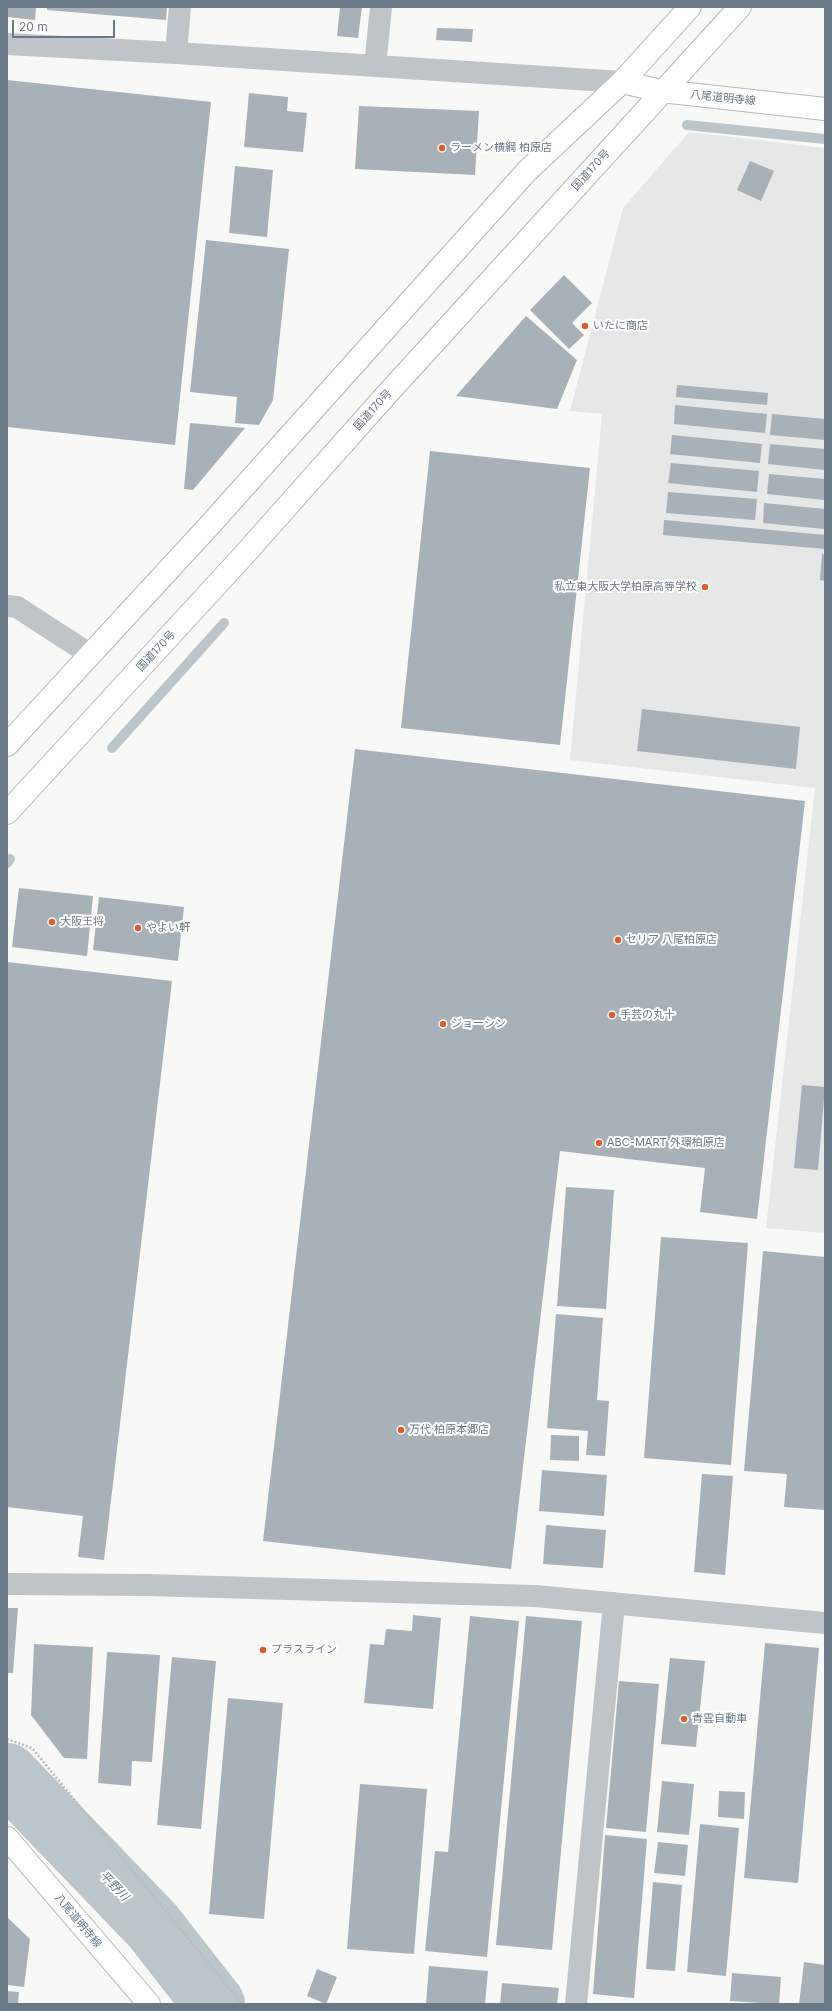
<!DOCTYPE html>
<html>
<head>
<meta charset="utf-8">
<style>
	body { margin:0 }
	#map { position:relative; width:832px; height:2011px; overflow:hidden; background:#f8f8f6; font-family:Inter,sans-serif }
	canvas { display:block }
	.frame { position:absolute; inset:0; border:8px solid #687886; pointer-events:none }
	.scale { position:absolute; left:12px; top:20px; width:103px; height:18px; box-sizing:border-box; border:2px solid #687886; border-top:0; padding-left:5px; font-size:12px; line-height:14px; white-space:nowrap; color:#687886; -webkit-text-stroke:3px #fff; paint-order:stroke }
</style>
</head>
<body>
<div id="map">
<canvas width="832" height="2011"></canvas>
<div class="frame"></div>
<div class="scale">20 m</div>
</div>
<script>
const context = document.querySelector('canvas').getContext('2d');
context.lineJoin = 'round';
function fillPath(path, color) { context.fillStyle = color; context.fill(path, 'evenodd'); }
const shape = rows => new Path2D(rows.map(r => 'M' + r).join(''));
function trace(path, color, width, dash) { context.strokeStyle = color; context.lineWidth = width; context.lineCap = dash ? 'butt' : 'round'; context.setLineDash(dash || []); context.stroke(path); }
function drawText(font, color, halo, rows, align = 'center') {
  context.font = font + ' Inter,"Noto Sans JP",sans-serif'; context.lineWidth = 4; context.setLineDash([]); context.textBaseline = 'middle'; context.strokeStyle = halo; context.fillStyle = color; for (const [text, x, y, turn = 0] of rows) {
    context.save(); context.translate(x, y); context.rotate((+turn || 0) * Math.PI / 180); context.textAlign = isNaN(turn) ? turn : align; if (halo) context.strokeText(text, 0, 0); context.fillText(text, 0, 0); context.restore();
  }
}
fillPath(shape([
	[689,132,825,148,825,1233,766,1228,815,788,570,760,602,414,570,411,623,208]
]), '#e6e7e7');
trace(shape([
	[687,125,825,139],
	[112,748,224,623],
	[7,863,10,859]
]), '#bbc5ca', 10);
trace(shape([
	[7,1774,153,1926,214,2004]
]), '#bbc5ca', 62);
fillPath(shape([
	[7,7,36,7,35,20,7,17],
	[47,7,167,7,166,20,47,10],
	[340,7,362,7,358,38,337,36],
	[437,28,473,29,472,42,436,40],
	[7,80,211,102,175,445,7,427],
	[249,93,288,97,287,111,307,113,303,152,244,147],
	[359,106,479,111,475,175,355,169],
	[750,161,774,171,761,201,737,190],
	[235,166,273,170,267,237,229,233],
	[206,240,289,249,273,400,259,425,235,423,237,397,190,392],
	[564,275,592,303,572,323,584,335,569,349,530,310],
	[526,316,577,360,557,409,456,396],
	[677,385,768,393,767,405,676,397],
	[675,405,767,414,765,433,674,424],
	[772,414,825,419,825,440,770,435],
	[190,423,245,428,193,490,184,489],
	[672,435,762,444,760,463,670,454],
	[770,444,825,449,825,470,768,464],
	[430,451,590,468,560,745,401,728],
	[671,463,759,471,757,492,668,483],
	[769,474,825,479,825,500,767,494],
	[668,492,757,499,755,520,666,513],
	[764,503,825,509,825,529,763,523],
	[664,520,825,535,825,549,663,535],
	[822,554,825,555,825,581,820,580],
	[642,709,800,727,796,769,637,751],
	[355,749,805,801,757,1219,700,1212,705,1168,560,1151,511,1569,263,1541],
	[19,888,93,896,87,956,12,947],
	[99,897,184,907,178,961,93,950],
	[7,962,172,981,104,1560,78,1557,83,1516,7,1507],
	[802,1085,825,1087,818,1170,794,1168],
	[566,1187,614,1190,606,1309,557,1306],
	[661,1237,748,1243,731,1465,644,1458],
	[763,1251,825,1257,825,1510,784,1507,787,1474,744,1471],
	[556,1314,603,1318,597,1400,609,1401,605,1456,586,1455,588,1431,547,1428],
	[551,1435,579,1436,579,1461,550,1460],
	[542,1470,607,1475,604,1516,539,1511],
	[702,1474,733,1476,725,1575,694,1572],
	[546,1525,606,1530,603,1568,543,1564],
	[7,1608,18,1608,13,1673,7,1673],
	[413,1615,441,1618,433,1709,364,1703,370,1644,384,1645,386,1629,412,1631],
	[470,1616,519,1621,487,1957,425,1951,435,1851,448,1852],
	[526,1616,582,1621,552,1950,496,1945],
	[765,1643,819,1648,798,1883,744,1878],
	[34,1644,93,1647,87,1759,64,1758,31,1715],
	[107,1652,160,1655,152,1762,132,1761,131,1786,98,1783],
	[172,1657,216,1661,201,1829,157,1825],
	[670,1658,705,1661,696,1747,661,1744],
	[619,1681,659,1684,646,1832,606,1828],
	[228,1698,283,1703,264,1919,209,1914],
	[662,1781,694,1784,689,1835,657,1832],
	[360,1784,427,1789,414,1954,347,1949],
	[719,1791,745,1792,744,1819,718,1817],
	[700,1824,739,1828,726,1976,687,1972],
	[605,1835,647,1839,634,1998,593,1994],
	[658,1842,688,1845,685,1876,654,1873],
	[653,1882,682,1885,675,1971,646,1969],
	[7,1917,30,1939,24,1987,7,1985],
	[804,1962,825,1965,825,2004,799,2004],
	[429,1966,488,1971,485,2004,426,2004],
	[317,1969,337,1977,326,2004,307,1996],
	[732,1973,781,1977,779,2004,730,2001],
	[502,1983,559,1988,557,2004,500,2004],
	[7,1991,19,1992,18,2004,7,2004]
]), '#a8b1b7');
const major = shape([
	[622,82,661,91,825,109],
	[7,1838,149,2004]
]);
const highway = shape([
	[7,745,208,527,527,171,622,82,690,7],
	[7,813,243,556,388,393,740,7]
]);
trace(major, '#b3b8bc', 24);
trace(highway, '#b3b7bb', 24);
trace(shape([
	[7,1739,32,1748,242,2004]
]), '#babdc0', 2.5, [2, 2]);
trace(shape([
	[7,44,176,53,622,82],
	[176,53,180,7],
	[375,66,381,7],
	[7,606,17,607,91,655],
	[7,1584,147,1585,535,1596,825,1623],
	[576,2004,614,1603]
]), '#bfc4c8', 22);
trace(major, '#fff', 22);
trace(highway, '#fff', 22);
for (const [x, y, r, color] of [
	[442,148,4,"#de5c2f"],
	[585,326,4,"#de5c2f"],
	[705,587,4,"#de5c2f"],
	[52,922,4,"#de5c2f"],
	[138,928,4,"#de5c2f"],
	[618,940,4,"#de5c2f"],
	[612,1015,4,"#de5c2f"],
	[443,1024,4,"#de5c2f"],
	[599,1143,4,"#de5c2f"],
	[401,1430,4,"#de5c2f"],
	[263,1650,4,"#de5c2f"],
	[684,1719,4,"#de5c2f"]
]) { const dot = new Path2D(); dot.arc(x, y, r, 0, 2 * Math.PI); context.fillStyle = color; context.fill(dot); trace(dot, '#fff', 1.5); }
drawText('11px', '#687886', '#fff', [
	["八尾道明寺線",723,98,6],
	["国道170号",591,170,-48],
	["国道170号",373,410,-48],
	["国道170号",156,651,-47],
	["八尾道明寺線",78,1921,50]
]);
drawText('11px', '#687886', '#fff', [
	["ラーメン横綱 柏原店",450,148],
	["いたに商店",593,326],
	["私立東大阪大学柏原高等学校",697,587,"right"],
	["大阪王将",60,922],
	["やよい軒",146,928],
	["セリア 八尾柏原店",626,940],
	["手芸の丸十",620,1015],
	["ジョーシン",451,1024],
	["ABC-MART 外環柏原店",607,1143],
	["万代 柏原本郷店",409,1430],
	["プラスライン",271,1650],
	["青雲自動車",692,1719]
], 'left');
drawText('italic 12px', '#647881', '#fff', [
	["平野川",114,1886,46]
]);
</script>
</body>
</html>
